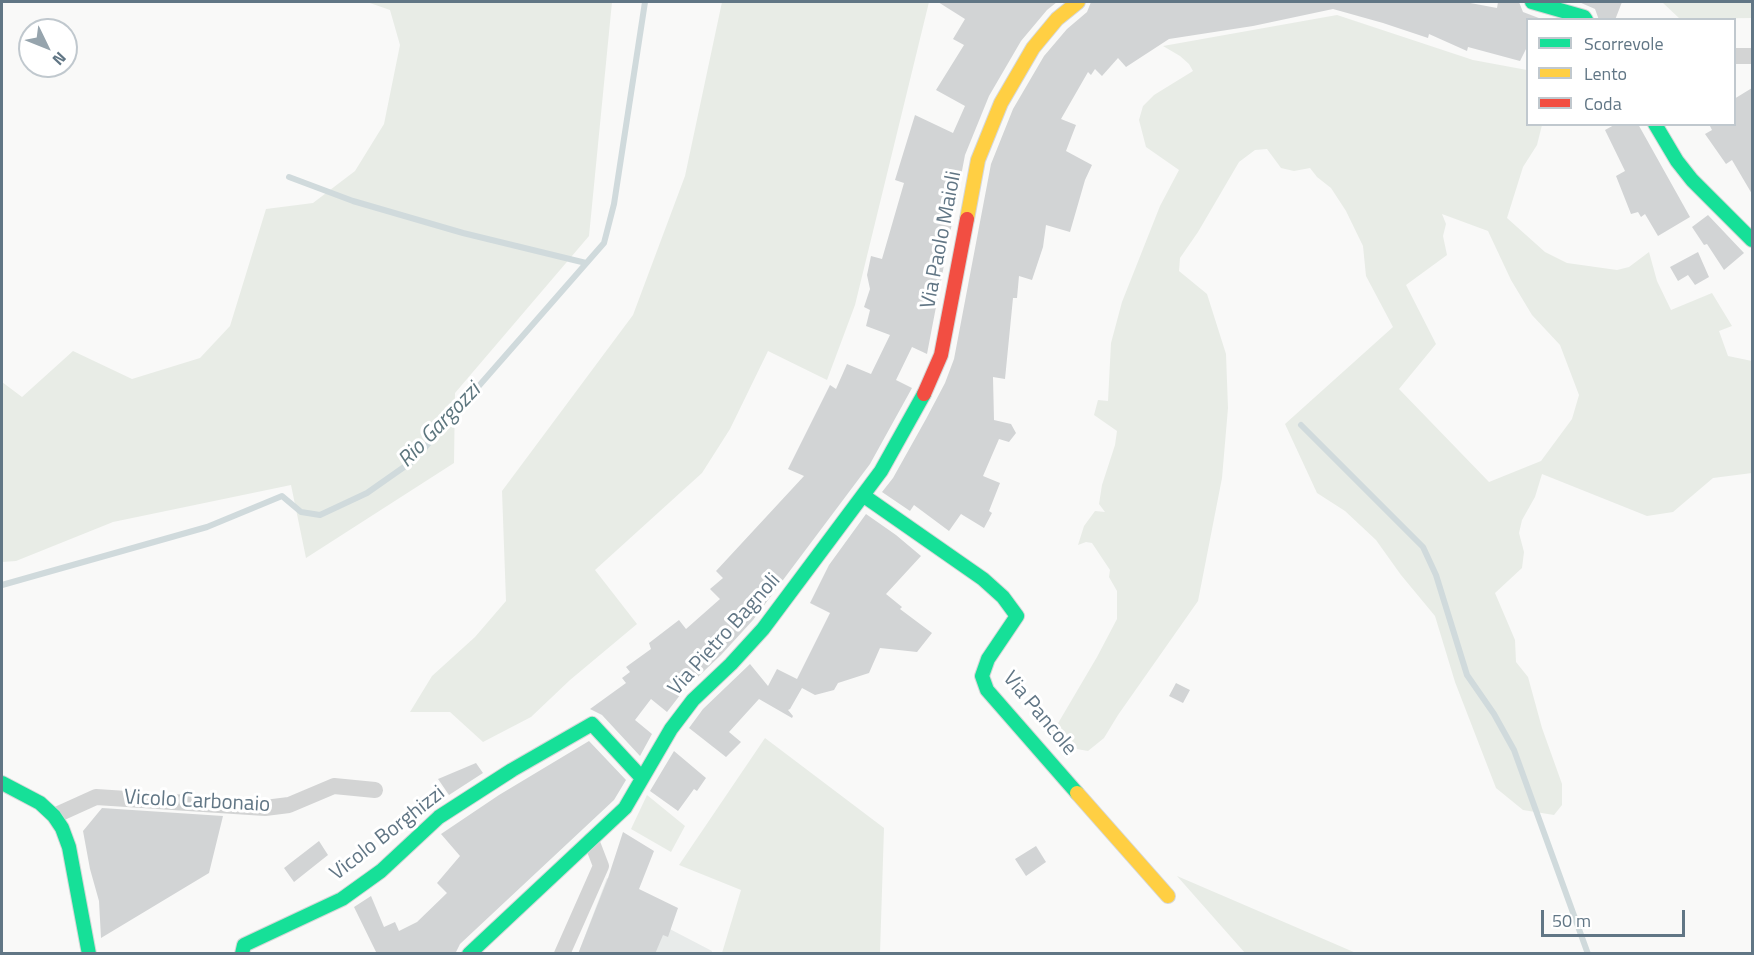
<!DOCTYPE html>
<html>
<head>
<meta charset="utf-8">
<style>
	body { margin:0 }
	#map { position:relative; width:1754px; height:955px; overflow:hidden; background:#f9f9f8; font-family:"Titillium Web",sans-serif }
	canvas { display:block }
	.frame { position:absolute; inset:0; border:3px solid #617685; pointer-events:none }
	.legend { position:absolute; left:1526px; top:18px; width:210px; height:108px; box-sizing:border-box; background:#fff; border:2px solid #c0c8ce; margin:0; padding:8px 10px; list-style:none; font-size:18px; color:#617685 }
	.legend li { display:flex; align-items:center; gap:12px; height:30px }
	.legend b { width:30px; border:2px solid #c0c8ce }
	.north { position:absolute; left:18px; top:18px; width:60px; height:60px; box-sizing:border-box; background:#fff; border:2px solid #c0c8ce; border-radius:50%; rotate:133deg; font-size:16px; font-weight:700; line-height:24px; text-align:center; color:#617685 }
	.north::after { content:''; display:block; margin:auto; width:21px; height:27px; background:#96a4ad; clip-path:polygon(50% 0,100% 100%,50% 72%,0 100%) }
	.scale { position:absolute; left:1541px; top:910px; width:144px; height:27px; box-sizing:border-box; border:3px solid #617685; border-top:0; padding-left:8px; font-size:18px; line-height:21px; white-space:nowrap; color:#617685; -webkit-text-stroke:4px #fff; paint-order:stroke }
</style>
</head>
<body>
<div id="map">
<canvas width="1754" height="955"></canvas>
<div class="frame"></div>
<ul class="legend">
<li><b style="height:8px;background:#16e098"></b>Scorrevole</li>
<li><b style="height:8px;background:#ffcf43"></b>Lento</li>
<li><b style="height:8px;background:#f24e42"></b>Coda</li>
</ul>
<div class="north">N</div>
<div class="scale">50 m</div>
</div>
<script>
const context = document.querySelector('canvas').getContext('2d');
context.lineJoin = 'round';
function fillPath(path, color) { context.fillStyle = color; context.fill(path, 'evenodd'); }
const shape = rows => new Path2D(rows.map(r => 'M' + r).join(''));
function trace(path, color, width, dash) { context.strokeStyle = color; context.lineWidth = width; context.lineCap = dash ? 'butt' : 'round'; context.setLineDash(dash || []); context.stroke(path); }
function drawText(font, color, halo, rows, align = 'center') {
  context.font = font + ' "Titillium Web",sans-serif'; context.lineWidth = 6; context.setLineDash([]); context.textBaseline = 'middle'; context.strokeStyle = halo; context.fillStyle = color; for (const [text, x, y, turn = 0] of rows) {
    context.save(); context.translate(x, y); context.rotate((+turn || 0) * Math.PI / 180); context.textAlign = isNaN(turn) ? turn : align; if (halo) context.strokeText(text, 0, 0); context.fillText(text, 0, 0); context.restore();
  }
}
fillPath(shape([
	[607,878,621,884,664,926,712,951,711,954,578,954]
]), '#e8ebea');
fillPath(shape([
	[367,2,612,2,589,236,455,393,454,463,306,558,291,485,113,522,16,561,2,562,2,382,22,397,73,351,132,379,200,358,230,326,266,209,313,203,355,171,384,124,400,45,390,10],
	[722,2,929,2,855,305,827,380,768,351,730,429,702,473,595,570,637,624,570,680,531,717,483,742,450,712,410,712,432,676,475,637,506,601,502,491,633,315,685,176],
	[1662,2,1752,2,1752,18,1680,19],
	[1337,15,1473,60,1527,70,1528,124,1542,125,1537,145,1523,167,1507,218,1545,252,1567,263,1617,270,1629,267,1649,252,1657,281,1671,310,1712,293,1732,326,1719,331,1728,356,1752,361,1752,473,1713,478,1673,512,1647,516,1542,474,1535,497,1522,520,1519,533,1524,552,1522,568,1495,593,1515,640,1516,662,1528,677,1542,728,1562,784,1562,805,1554,815,1523,810,1496,788,1455,682,1435,616,1401,575,1376,540,1345,511,1317,493,1285,424,1393,327,1366,276,1363,246,1346,211,1331,188,1317,177,1310,168,1294,171,1281,168,1267,149,1255,150,1239,162,1198,232,1180,258,1179,271,1207,294,1226,354,1228,408,1222,478,1198,601,1118,715,1104,738,1088,751,1071,748,1050,739,1030,713,1043,724,1057,725,1097,657,1117,619,1117,591,1109,577,1110,570,1092,543,1086,542,1078,545,1084,526,1095,511,1105,512,1099,504,1102,485,1115,445,1117,431,1094,415,1098,400,1108,401,1111,343,1122,302,1160,206,1179,170,1146,147,1139,120,1143,106,1154,95,1193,71,1189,64,1180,56,1163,46],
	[1442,214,1488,231,1511,280,1532,315,1560,345,1579,395,1572,419,1541,461,1489,482,1399,389,1436,344,1406,285,1447,255,1443,236,1446,224],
	[765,738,884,828,880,953,722,953,741,890,679,865],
	[647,795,685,826,671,852,631,829],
	[1177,876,1356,953,1245,953]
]), '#e8ece6');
trace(shape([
	[289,177,353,201,463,233,586,263],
	[1301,425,1423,547,1436,575,1467,675,1494,714,1514,750,1588,954],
	[2,585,207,527,282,496,301,512,320,515,367,493,414,460,604,243,614,204,645,2]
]), '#d0dadc', 6);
fillPath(shape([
	[938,2,1057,2,1047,10,1021,41,989,96,965,155,927,354,912,347,896,380,912,388,870,464,753,620,721,655,684,690,667,712,651,699,635,720,652,734,640,756,602,715,590,709,626,683,622,678,630,672,626,667,651,649,649,643,679,620,686,629,720,599,710,589,723,578,716,571,804,476,788,469,830,385,836,389,847,364,871,374,890,335,866,326,870,310,864,307,870,289,867,275,871,256,882,259,904,183,895,180,915,115,953,133,965,106,936,90,964,45,953,39,965,19],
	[1091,2,1465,2,1497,8,1498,2,1519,2,1523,12,1544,20,1527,20,1527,47,1520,61,1468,47,1467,51,1429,34,1428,38,1383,23,1333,9,1253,26,1169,39,1126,67,1118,58,1102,76,1095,69,1091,75,1088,72,1061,119,1076,125,1066,151,1092,165,1085,180,1070,232,1046,225,1043,247,1032,280,1019,276,1017,298,1013,298,1005,379,993,377,994,420,1011,424,1016,433,1009,442,999,439,983,476,1000,483,989,511,992,513,984,528,961,514,949,531,914,505,910,511,882,492,893,478,926,419,945,383,954,359,991,164,1013,109,1044,56,1067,29,1087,12],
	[1579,2,1622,2,1615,20,1599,20,1595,9],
	[1752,88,1752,194,1732,160,1726,164,1705,134,1712,130,1709,124,1734,124,1734,99],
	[1616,124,1638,124,1690,217,1658,236,1645,214,1641,217,1638,212,1631,214,1616,176,1625,171,1605,130],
	[1708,215,1744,253,1724,270,1707,244,1704,245,1692,227],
	[1698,252,1709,277,1695,285,1688,275,1678,281,1670,267],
	[866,514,896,535,921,556,886,594,902,607,900,609,932,633,917,652,880,648,869,673,838,683,834,690,815,695,802,688,790,709,788,710,793,716,792,718,759,699,729,732,741,742,726,757,689,728,703,709,750,664,768,686,777,669,797,679,830,613,810,603,829,565],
	[1176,683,1190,690,1183,703,1169,696],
	[589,741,626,780,614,800,460,944,455,954,377,954,354,907,371,896,384,927,395,922,399,931,417,922,447,893,437,883,460,856,441,834,499,795],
	[674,751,706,778,697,791,694,789,678,811,650,791],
	[476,763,483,773,449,795,438,779],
	[102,808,223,816,209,873,101,938,99,901,90,869,83,831],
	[623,832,654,851,639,889,678,908,668,937,663,935,655,954,578,954,608,878],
	[319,841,328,855,294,882,284,868],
	[1036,846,1046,862,1026,876,1015,859]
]), '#d2d4d5');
const fast = shape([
	[1532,2,1584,17,1586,20],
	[1655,124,1677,161,1692,180,1752,240],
	[864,496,983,579,1003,597,1017,616,988,659,982,676,987,690,1077,793],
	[2,783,40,803,54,816,62,828,69,847,89,954],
	[242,954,244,945,342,899,381,871,439,817,512,770,592,724,641,777],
	[469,954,625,808,671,729,693,700,731,664,763,629,881,471,924,394]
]);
const slow = shape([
	[967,219,978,160,1001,103,1033,48,1057,19,1078,2],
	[1077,793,1168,896]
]);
const jam = shape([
	[924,394,941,355,967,219]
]);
trace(fast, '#d5d7d7', 16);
trace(slow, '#d5d7d7', 16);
trace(jam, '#d5d7d7', 16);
trace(shape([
	[1734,56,1752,56],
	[54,816,96,797,265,808,289,805,334,786,375,790],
	[562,954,601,866,591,840]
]), '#d3d4d4', 16);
trace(fast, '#16e098', 14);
trace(slow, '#ffcf43', 14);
trace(jam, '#f24e42', 14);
drawText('21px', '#617685', '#fff', [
	["Via Paolo Maioli",942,240,-79],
	["Via Pietro Bagnoli",725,635,-48],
	["Via Pancole",1039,714,50],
	["Vicolo Carbonaio",197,802,3],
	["Vicolo Borghizzi",388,834,-38]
]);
drawText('italic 22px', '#5d767e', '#fff', [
	["Rio Gargozzi",440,426,-46]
]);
</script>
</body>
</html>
